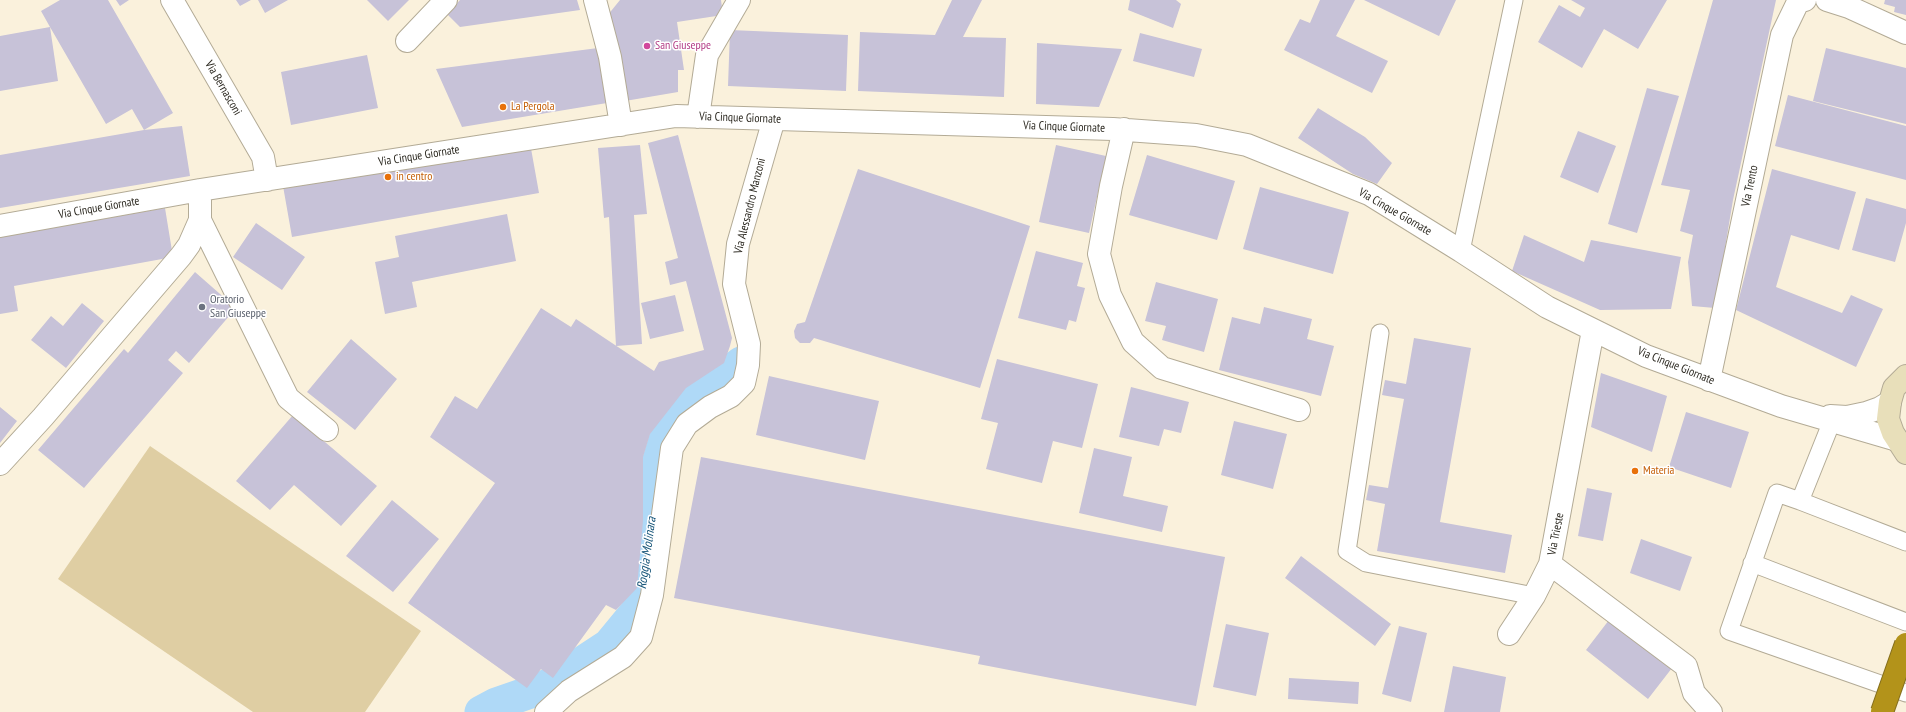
<!DOCTYPE html>
<html>
<head>
<meta charset="utf-8">
<style>
	body { margin:0 }
	canvas { display:block; background:#faf1dc }
</style>
</head>
<body>
<canvas width="1906" height="712"></canvas>
<script>
const context = document.querySelector('canvas').getContext('2d');
context.lineJoin = 'round';
function fillPath(path, color) { context.fillStyle = color; context.fill(path, 'evenodd'); }
const shape = rows => new Path2D(rows.map(r => 'M' + r).join(''));
function trace(path, color, width, dash) { context.strokeStyle = color; context.lineWidth = width; context.lineCap = dash ? 'butt' : 'round'; context.setLineDash(dash || []); context.stroke(path); }
function drawText(font, color, halo, rows, align = 'center') {
  context.font = font + ' "PT Sans Narrow",sans-serif'; context.lineWidth = 3; context.setLineDash([]); context.textBaseline = 'middle'; context.strokeStyle = halo; context.fillStyle = color; for (const [text, x, y, turn = 0] of rows) {
    context.save(); context.translate(x, y); context.rotate((+turn || 0) * Math.PI / 180); context.textAlign = isNaN(turn) ? turn : align; if (halo) context.strokeText(text, 0, 0); context.fillText(text, 0, 0); context.restore();
  }
}
fillPath(shape([
	[150,446,421,631,365,712,253,712,58,579]
]), '#dfcea3');
trace(shape([
	[481,712,496,704,545,687,609,645,637,611,647,575,652,507,658,463,667,433,689,403,741,363]
]), '#afd9f7', 33);
fillPath(shape([
	[60,0,108,0,173,113,144,130,132,109,106,124,50,27,58,81,0,91,0,36,50,27,41,11],
	[116,0,129,0,120,6],
	[236,0,251,0,240,6],
	[258,0,288,0,265,13],
	[367,0,409,0,388,21],
	[460,0,577,0,580,10,460,27,447,14],
	[620,0,721,0,723,15,677,22,684,70,678,70,678,92,625,101,607,16],
	[952,0,982,0,963,37,1006,38,1004,97,858,91,860,32,935,35],
	[1130,0,1176,0,1181,4,1173,28,1128,10],
	[1320,0,1355,0,1336,36,1388,61,1372,93,1284,50,1300,19,1310,23],
	[1364,0,1456,0,1439,36],
	[1571,0,1667,0,1638,49,1604,29,1582,68,1538,42,1559,5,1580,17,1585,8],
	[1713,0,1776,0,1733,200,1715,308,1692,306,1688,262,1693,235,1680,231,1690,190,1661,185],
	[1885,0,1906,0,1906,15,1894,12,1895,7,1884,4],
	[730,30,848,35,846,91,728,86],
	[1140,33,1202,49,1194,77,1133,61],
	[1037,43,1122,49,1099,107,1036,104],
	[598,48,607,103,462,127,436,69],
	[1826,48,1906,68,1906,124,1813,101],
	[367,55,378,108,291,125,281,72],
	[1647,88,1679,96,1637,233,1608,224],
	[1788,95,1906,126,1906,180,1775,146],
	[1318,108,1365,137,1392,163,1377,184,1353,174,1298,138],
	[182,126,190,176,0,208,0,155,144,130],
	[1578,131,1616,146,1598,193,1560,177],
	[678,135,732,338,730,346,724,363,686,388,650,434,643,457,643,521,637,588,616,610,606,605,553,678,541,669,527,688,408,603,495,483,430,437,455,396,477,409,541,308,571,327,576,319,654,371,659,362,704,350,686,281,670,285,665,262,678,258,648,143],
	[530,143,539,193,292,237,283,186],
	[640,145,647,214,634,215,642,344,616,346,609,217,604,218,598,148],
	[1056,145,1106,156,1089,233,1039,222],
	[1147,155,1235,181,1217,240,1129,215],
	[858,169,1030,226,980,388,814,338,810,343,800,343,795,338,794,331,797,324,805,322],
	[1772,169,1856,192,1839,250,1791,235,1776,287,1842,313,1851,295,1883,309,1856,367,1736,310],
	[1260,187,1349,212,1333,274,1243,249],
	[1866,198,1906,209,1906,223,1895,262,1852,250],
	[165,208,173,257,14,286,18,311,0,314,0,237],
	[507,214,516,261,412,282,417,307,385,314,375,262,399,257,395,236],
	[256,223,305,257,282,290,233,257],
	[1524,235,1584,262,1591,240,1681,257,1671,309,1600,310,1512,271],
	[1036,251,1083,263,1077,286,1085,288,1076,322,1069,320,1066,330,1018,318],
	[195,272,236,308,189,363,176,351,168,360,183,373,84,488,38,450,124,349,128,353],
	[1156,282,1218,299,1204,352,1162,340,1166,326,1145,321],
	[675,295,684,331,650,339,641,303],
	[82,303,104,321,66,368,31,340,51,316,63,326],
	[1264,307,1312,319,1307,339,1334,346,1321,396,1219,370,1232,317,1260,324],
	[1414,338,1471,348,1440,522,1512,535,1505,573,1377,551,1385,504,1366,500,1369,485,1388,488,1404,399,1382,395,1385,380,1406,384],
	[351,339,397,379,355,430,307,392],
	[997,359,1098,384,1082,448,1053,441,1042,483,986,469,998,423,981,419],
	[1601,373,1667,396,1652,452,1591,427],
	[769,376,879,401,865,460,756,435],
	[1131,387,1189,402,1181,433,1164,429,1159,446,1119,437],
	[0,407,17,421,0,443],
	[1686,412,1749,432,1731,488,1669,467],
	[293,415,377,486,341,526,294,485,270,510,236,481],
	[1234,421,1287,434,1273,489,1221,475],
	[1094,448,1132,457,1123,496,1168,506,1162,532,1079,513],
	[701,457,1225,557,1196,706,978,664,980,656,674,598],
	[1587,488,1612,493,1603,541,1578,536],
	[392,500,439,539,393,592,346,556],
	[1641,539,1692,557,1680,591,1630,573],
	[1301,556,1391,624,1375,646,1285,578],
	[1609,620,1672,668,1648,699,1586,650],
	[1226,624,1269,633,1256,696,1213,687],
	[1399,626,1427,633,1411,702,1382,694],
	[1453,666,1506,677,1500,712,1444,712],
	[1289,678,1359,682,1358,704,1288,699]
]), '#c7c2d8');
const lane = shape([
	[1461,251,1514,0],
	[1380,333,1347,551,1366,563,1534,596],
	[1832,421,1800,501,1777,493,1729,631,1906,693],
	[1800,501,1906,542],
	[1752,563,1906,622]
]);
const street = shape([
	[172,0,263,157,267,180],
	[595,0,610,57,621,125],
	[1827,0,1849,7,1906,33],
	[407,41,446,0],
	[698,117,707,55,739,0],
	[1124,129,1111,186,1099,254,1110,295,1133,342,1162,368,1299,410],
	[200,220,288,398,327,430],
	[0,226,200,190,676,116,1113,129,1196,135,1247,145,1369,194,1461,251,1547,307,1646,356,1781,406,1897,440],
	[1709,380,1782,35,1798,2,1805,0],
	[1830,416,1847,417,1866,413,1880,408,1890,402],
	[0,464,43,417,181,256,189,245,200,220,200,190],
	[1550,564,1686,666,1694,693,1711,712],
	[1509,634,1534,596,1550,564,1593,330],
	[546,712,569,691,623,657,641,637,652,595,672,448,687,424,710,407,731,396,744,383,748,365,749,344,734,284,738,244,774,119]
]);
const secondary = shape([
	[1906,376,1894,388,1890,402,1888,419,1893,433,1906,453]
]);
trace(lane, '#b3ab96', 19);
trace(street, '#b3ab96', 24);
trace(secondary, '#b3ab96', 24);
trace(lane, '#fff', 17);
trace(street, '#fff', 22);
trace(secondary, '#e8dfba', 22);
const highwayBridge = shape([
	[1882,712,1906,644]
]);
trace(highwayBridge, '#846e1d', 24, []);
trace(highwayBridge, '#b3931a', 22);
for (const [x, y, r, color] of [
	[647,46,4,"#d1479c"],
	[503,107,4,"#e8710a"],
	[388,177,4,"#e8710a"],
	[202,307,4,"#6b7280"],
	[1635,471,4,"#e8710a"]
]) { const dot = new Path2D(); dot.arc(x, y, r, 0, 2 * Math.PI); context.fillStyle = color; context.fill(dot); trace(dot, '#fff', 1.5); }
drawText('12px', '#b23c85', '#fff', [
	["San Giuseppe",655,46]
], 'left');
drawText('12px', '#2d2a22', '#fff', [
	["Via Bernasconi",223,88,60],
	["Via Cinque Giornate",740,118,2],
	["Via Cinque Giornate",1064,127,2],
	["Via Cinque Giornate",419,156,-9],
	["Via Trento",1750,186,-78],
	["Via Alessandro Manzoni",750,206,-76],
	["Via Cinque Giornate",99,208,-10],
	["Via Cinque Giornate",1395,212,30],
	["Via Cinque Giornate",1676,366,22],
	["Via Trieste",1556,534,-79]
]);
drawText('12px', '#c56008', '#fff', [
	["La Pergola",511,107],
	["in centro",396,177],
	["Materia",1643,471]
], 'left');
drawText('12px', '#5b616d', '#fff', [
	["Oratorio",210,300],
	["San Giuseppe",210,314]
], 'left');
drawText('italic 13px', '#175579', '#fff', [
	["Roggia Molinara",647,553,-82]
]);
</script>
</body>
</html>
